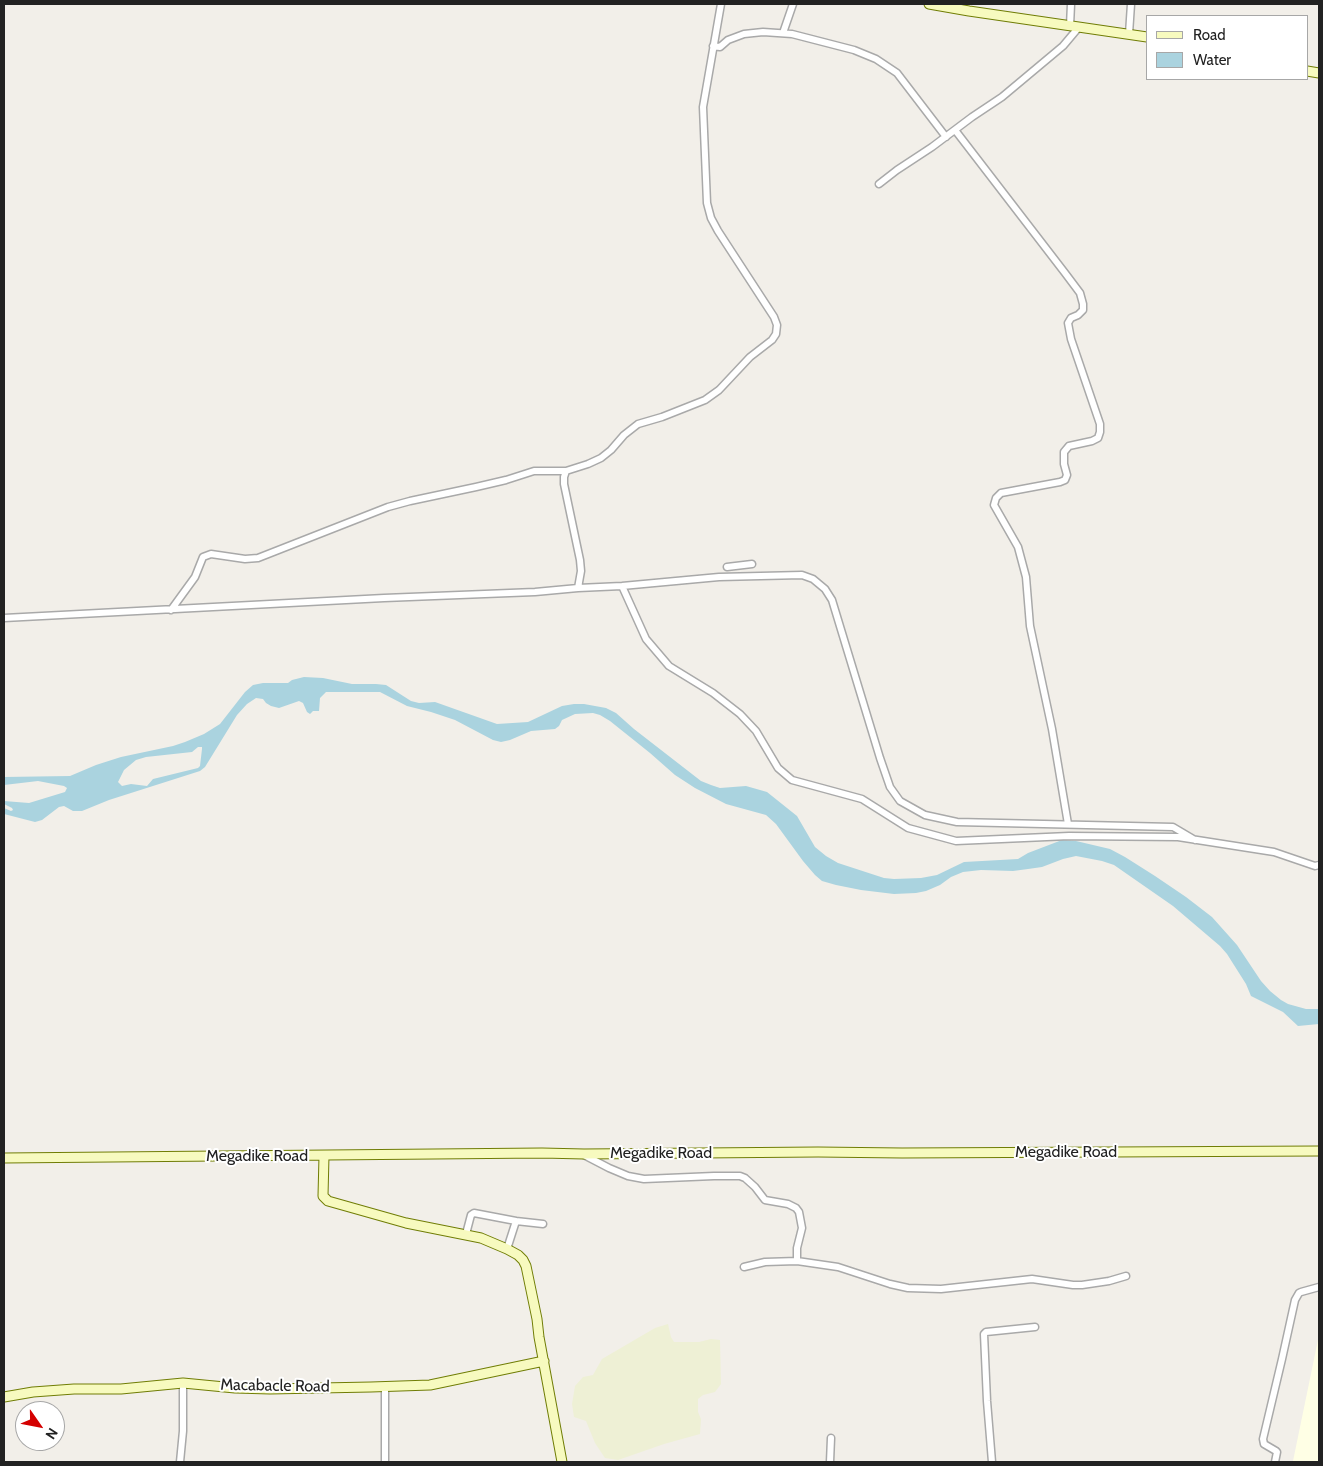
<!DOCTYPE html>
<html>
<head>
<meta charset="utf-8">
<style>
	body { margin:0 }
	#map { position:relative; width:1323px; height:1466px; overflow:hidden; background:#f2efe9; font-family:Cabin,sans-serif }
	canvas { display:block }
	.frame { position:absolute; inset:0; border:5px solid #222; pointer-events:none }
	.legend { position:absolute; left:1146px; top:15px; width:162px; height:65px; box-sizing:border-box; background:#fff; border:1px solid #a7a7a7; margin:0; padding:6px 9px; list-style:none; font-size:15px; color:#222 }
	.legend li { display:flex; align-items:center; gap:10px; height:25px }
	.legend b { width:25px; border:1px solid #a7a7a7 }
	.north { position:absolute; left:15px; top:1401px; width:50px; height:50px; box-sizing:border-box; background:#fff; border:1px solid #a7a7a7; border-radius:50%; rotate:123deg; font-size:14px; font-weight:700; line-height:20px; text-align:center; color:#222 }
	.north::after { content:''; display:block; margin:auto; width:18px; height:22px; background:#d40000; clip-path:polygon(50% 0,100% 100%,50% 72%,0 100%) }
</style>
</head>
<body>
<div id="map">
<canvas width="1323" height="1466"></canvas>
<div class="frame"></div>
<ul class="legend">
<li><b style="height:6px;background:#f7fabf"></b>Road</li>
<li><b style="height:14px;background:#aad3df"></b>Water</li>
</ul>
<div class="north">N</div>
</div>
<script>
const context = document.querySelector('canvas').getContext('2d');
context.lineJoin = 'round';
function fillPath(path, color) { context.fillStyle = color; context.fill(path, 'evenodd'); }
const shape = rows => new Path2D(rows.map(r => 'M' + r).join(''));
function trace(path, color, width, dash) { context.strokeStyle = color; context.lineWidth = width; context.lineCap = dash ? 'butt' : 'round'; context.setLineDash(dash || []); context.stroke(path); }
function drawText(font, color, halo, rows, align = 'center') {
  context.font = font + ' Cabin,sans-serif'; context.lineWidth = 4; context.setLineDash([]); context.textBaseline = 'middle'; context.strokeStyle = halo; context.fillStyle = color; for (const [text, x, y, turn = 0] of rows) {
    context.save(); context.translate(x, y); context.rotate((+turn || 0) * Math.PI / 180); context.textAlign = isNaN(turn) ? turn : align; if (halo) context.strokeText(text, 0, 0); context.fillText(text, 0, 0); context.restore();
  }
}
fillPath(shape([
	[1319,1335,1319,1462,1296,1462,1293,1461]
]), '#ffffe5');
fillPath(shape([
	[668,1324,671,1337,674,1342,699,1342,711,1339,720,1340,721,1384,715,1392,703,1395,698,1399,698,1412,701,1419,700,1434,664,1444,618,1460,605,1458,595,1443,586,1421,574,1417,572,1404,575,1386,583,1377,593,1375,602,1359,655,1328]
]), '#eef0d5');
fillPath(shape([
	[304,677,323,678,352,684,376,684,386,685,411,701,419,703,435,702,497,724,528,722,562,706,574,704,584,704,606,708,616,713,634,729,701,781,711,785,720,788,746,786,767,792,797,816,815,847,826,856,838,863,884,878,894,879,921,878,937,875,964,862,1018,859,1028,853,1062,840,1076,841,1110,849,1125,857,1155,876,1186,897,1212,917,1237,945,1261,981,1270,991,1281,1000,1288,1004,1306,1009,1319,1009,1319,1024,1298,1026,1283,1012,1251,996,1246,984,1227,954,1220,946,1173,906,1114,865,1102,861,1076,856,1063,859,1042,867,1028,869,1013,871,981,870,963,872,951,877,940,885,926,891,916,893,894,894,861,890,836,885,822,881,815,875,803,861,776,824,766,815,726,804,695,788,675,775,650,753,610,721,600,715,593,713,575,714,562,720,559,726,555,729,531,731,510,740,501,742,493,740,455,720,431,712,407,706,380,692,326,692,320,698,319,711,313,711,310,714,307,712,303,703,299,701,279,708,271,706,266,703,263,699,256,698,247,704,237,715,205,767,200,771,109,800,82,811,73,811,64,806,59,807,42,820,35,822,4,814,4,808,11,811,13,810,12,808,4,804,4,801,29,803,65,792,67,788,64,786,38,781,4,785,4,777,70,776,96,765,121,757,173,746,185,742,204,734,220,724,245,692,253,685,263,683,288,683,292,680],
	[198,747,202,747,202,749,200,766,198,768,153,779,147,786,131,784,122,786,118,782,124,770,136,760,146,757,192,752]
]), '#aad3df');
const street = shape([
	[1070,26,1071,4],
	[783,33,793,4],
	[1129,34,1131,4],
	[713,46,720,47,728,40,744,34,763,32,792,34,854,50,876,59,897,73,946,137],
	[955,130,1065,273,1080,293,1083,304,1083,310,1078,315,1071,318,1068,323,1071,339,1100,424,1100,432,1098,438,1092,441,1069,446,1064,452,1064,464,1067,475,1065,480,1060,482,1001,493,996,498,994,505,1018,547,1026,577,1030,626,1052,729,1068,824],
	[879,184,897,170,932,147,972,117,1002,97,1063,46,1079,27],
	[566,471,564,477,564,484,580,560,581,571,578,588],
	[727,567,752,564],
	[622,586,646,639,669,666,713,693,740,714,756,731,778,768,792,780,862,799,908,828,956,841,1069,836,1178,837,1274,852,1315,866,1319,865],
	[171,610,195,577,203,557,211,554,245,559,258,558,388,507,410,501,476,487,506,480,534,471,566,471,588,464,601,458,611,450,624,435,638,424,662,417,705,400,719,390,750,357,772,340,776,334,777,325,774,317,718,231,711,218,707,203,703,107,721,4],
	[4,618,384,598,535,592,578,588,622,586,719,577,802,575,813,579,825,589,832,600,880,758,890,787,900,801,925,815,957,822,1173,827,1195,840],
	[584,1155,609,1168,628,1176,644,1179,714,1176,740,1176,745,1178,755,1187,765,1200,788,1204,796,1208,799,1212,802,1228,797,1248,797,1261],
	[516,1221,543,1224],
	[466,1234,471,1215,474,1213,516,1221,507,1249],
	[744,1267,765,1262,797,1261,838,1267,890,1284,908,1288,941,1289,1032,1279,1073,1285,1082,1285,1109,1281,1126,1276],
	[385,1387,385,1462],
	[180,1462,183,1431,183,1383],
	[830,1462,831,1438],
	[992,1462,987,1401,984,1334,986,1332,1035,1327],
	[1275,1462,1277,1452,1276,1451,1264,1444,1263,1439,1282,1359,1295,1300,1299,1293,1301,1292,1319,1287]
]);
const secondary = shape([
	[929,4,969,11,1147,37],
	[1307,71,1319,73],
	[324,1156,323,1196,328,1201,406,1223,481,1238,507,1249,518,1255,523,1260,526,1266,537,1319,539,1337,562,1462],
	[4,1158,542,1153,584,1154,818,1152,902,1153,1319,1151],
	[4,1397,33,1392,74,1389,121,1389,183,1383,235,1388,270,1389,371,1387,430,1385,544,1361]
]);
trace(street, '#a9a9a9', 9);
trace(secondary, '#707d05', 11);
trace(street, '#fff', 6);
trace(secondary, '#f7fabf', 9);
drawText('16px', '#222', '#fff', [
	["Megadike Road",1066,1152],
	["Megadike Road",661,1153],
	["Megadike Road",257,1156],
	["Macabacle Road",275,1386,1]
]);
</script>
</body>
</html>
